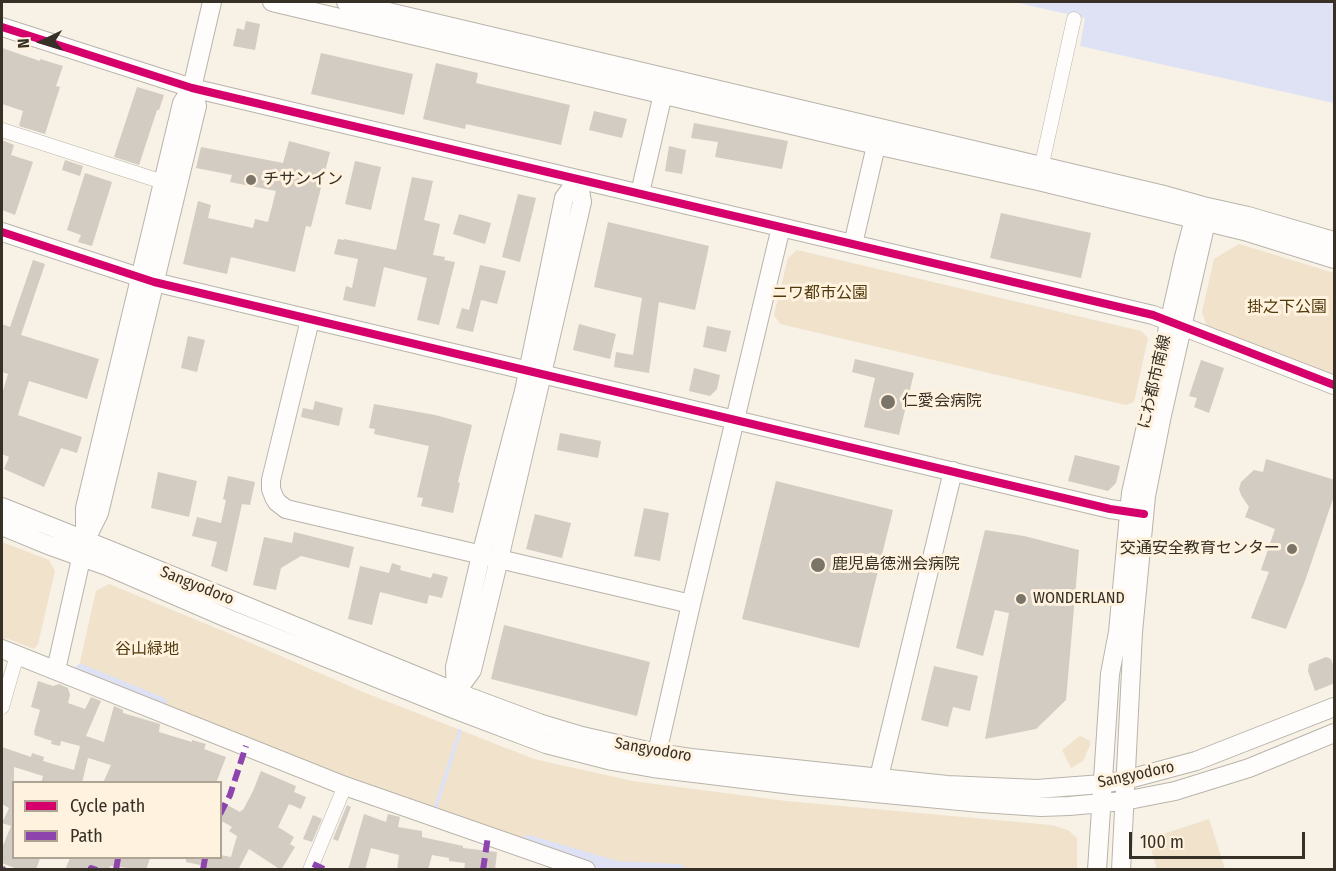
<!DOCTYPE html>
<html>
<head>
<meta charset="utf-8">
<style>
	body { margin:0 }
	#map { position:relative; width:1336px; height:871px; overflow:hidden; background:#f7f1e6; font-family:"Fira Sans Condensed",sans-serif }
	canvas { display:block }
	.frame { position:absolute; inset:0; border:3px solid #363026; pointer-events:none }
	.legend { position:absolute; left:12px; top:781px; width:210px; height:78px; box-sizing:border-box; background:#fff2de; border:2px solid #afa494; margin:0; padding:8px 10px; list-style:none; font-size:18px; color:#363026 }
	.legend li { display:flex; align-items:center; gap:12px; height:30px }
	.legend b { width:30px; border:2px solid #afa494 }
	.north { position:absolute; left:12px; top:12px; width:60px; height:60px; -webkit-text-stroke:4px #fff2de; paint-order:stroke; rotate:266deg; font-size:16px; font-weight:700; line-height:24px; text-align:center; color:#363026 }
	.north::after { content:''; display:block; margin:auto; width:21px; height:27px; background:#363026; clip-path:polygon(50% 0,100% 100%,50% 72%,0 100%) }
	.scale { position:absolute; left:1129px; top:832px; width:176px; height:27px; box-sizing:border-box; border:3px solid #363026; border-top:0; padding-left:8px; font-size:18px; line-height:21px; white-space:nowrap; color:#363026; -webkit-text-stroke:4px #fff2de; paint-order:stroke }
</style>
</head>
<body>
<div id="map">
<canvas width="1336" height="871"></canvas>
<div class="frame"></div>
<ul class="legend">
<li><b style="height:8px;background:#d6006c"></b>Cycle path</li>
<li><b style="height:8px;background:#8e44ad"></b>Path</li>
</ul>
<div class="north">N</div>
<div class="scale">100 m</div>
</div>
<script>
const context = document.querySelector('canvas').getContext('2d');
context.lineJoin = 'round';
function fillPath(path, color) { context.fillStyle = color; context.fill(path, 'evenodd'); }
const shape = rows => new Path2D(rows.map(r => 'M' + r).join(''));
function trace(path, color, width, dash) { context.strokeStyle = color; context.lineWidth = width; context.lineCap = dash ? 'butt' : 'round'; context.setLineDash(dash || []); context.stroke(path); }
function drawText(font, color, halo, rows, align = 'center') {
  context.font = font + ' "Fira Sans Condensed","Noto Sans JP",sans-serif'; context.lineWidth = 6; context.setLineDash([]); context.textBaseline = 'middle'; context.strokeStyle = halo; context.fillStyle = color; for (const [text, x, y, turn = 0] of rows) {
    context.save(); context.translate(x, y); context.rotate((+turn || 0) * Math.PI / 180); context.textAlign = isNaN(turn) ? turn : align; if (halo) context.strokeText(text, 0, 0); context.fillText(text, 0, 0); context.restore();
  }
}
fillPath(shape([
	[1239,244,1334,273,1334,376,1207,327,1202,312,1214,259],
	[797,250,1141,331,1148,338,1134,402,1126,405,780,324,774,315,788,258],
	[2,542,49,560,55,571,38,644,34,649,6,638,3,644,2,643],
	[109,584,228,633,363,692,534,759,632,781,786,801,1051,825,1068,830,1077,838,1077,869,616,869,525,843,348,782,78,671,96,591],
	[1080,736,1090,741,1090,745,1083,761,1071,768,1062,750],
	[1209,819,1225,869,1157,869,1148,839]
]), '#f0e2cb');
fillPath(shape([
	[1014,2,1334,2,1334,103,1080,46,1085,18]
]), '#dee2f4');
trace(shape([
	[435,809,460,731]
]), '#dee2f4', 4);
trace(shape([
	[81,670,161,703],
	[528,841,617,867,679,870]
]), '#dee2f4', 12);
fillPath(shape([
	[246,21,260,24,255,50,233,46,237,28,244,30],
	[2,48,40,61,40,59,63,66,56,86,60,87,45,134,19,126,23,111,2,104],
	[321,53,413,74,404,115,311,94],
	[436,63,478,73,476,83,570,105,561,145,466,124,465,129,423,119],
	[137,87,164,95,159,110,157,110,139,165,114,157],
	[594,111,627,119,622,138,589,130],
	[694,123,788,141,782,169,715,157,718,142,691,138],
	[2,140,14,145,11,155,33,162,15,215,2,210],
	[289,141,330,152,311,227,306,226,295,272,231,257,227,274,183,264,198,201,211,205,208,218,253,228,255,219,268,222,276,191,230,182,232,175,196,168,201,147,283,163],
	[669,146,686,150,682,174,665,171],
	[65,160,83,166,80,176,62,170],
	[355,161,381,167,371,210,345,204],
	[85,173,112,182,92,246,78,242,81,235,67,230],
	[412,177,433,181,424,220,440,224,433,255,445,257,444,260,455,262,439,325,417,320,427,278,384,267,375,307,343,300,346,286,352,288,358,259,334,254,338,239,344,240,344,239,396,250],
	[518,194,536,198,520,262,502,257],
	[1001,213,1091,233,1081,278,990,258],
	[459,214,491,223,485,244,453,234],
	[608,222,709,246,695,310,659,302,649,373,614,367,616,352,633,355,642,298,594,287],
	[33,260,45,264,21,335,99,359,87,399,29,381,18,415,82,437,77,453,61,448,44,487,4,469,9,457,2,454,2,394,8,374,2,372,2,324,10,327],
	[480,265,506,271,497,304,481,300,473,332,456,328,462,308,469,310],
	[579,324,616,334,610,359,573,350],
	[707,326,731,331,726,352,703,347],
	[188,336,205,340,197,372,181,368],
	[855,359,914,373,899,435,864,427,875,378,852,372],
	[1201,360,1224,368,1209,413,1194,407,1197,398,1189,396],
	[694,368,720,375,717,389,710,396,689,391],
	[315,401,343,408,339,426,301,417,303,408,313,410],
	[374,404,435,415,472,425,458,482,460,483,453,513,421,506,423,498,417,497,429,446,374,434,375,429,369,428],
	[560,433,601,441,598,458,557,450],
	[1075,455,1120,466,1116,483,1108,491,1068,481],
	[1266,459,1335,480,1335,493,1305,581,1286,629,1251,618,1269,572,1261,570,1275,529,1245,517,1249,507,1241,495,1239,489,1241,482,1254,470,1263,472],
	[158,472,197,481,189,517,151,508],
	[228,476,255,482,250,505,242,504,227,572,211,566,217,542,192,536,197,517,221,523,226,500,223,499],
	[776,481,893,510,859,648,742,619],
	[644,508,669,513,660,561,634,556],
	[535,514,571,523,562,558,526,549],
	[985,530,1024,536,1079,550,1066,700,1036,729,985,739,1009,613,995,610,983,656,956,648],
	[294,532,354,547,349,568,301,556,281,568,276,590,253,585,264,537,292,543],
	[392,563,401,566,400,570,431,578,433,573,448,577,442,598,429,595,427,604,380,592,372,625,348,619,360,566,389,573],
	[504,625,650,662,637,716,491,679],
	[1326,657,1331,659,1335,670,1335,683,1315,691,1308,671,1309,664],
	[934,666,978,676,970,711,953,707,948,727,921,720],
	[38,681,53,686,59,684,68,688,70,695,68,703,85,709,91,697,101,701,86,736,104,742,114,706,123,710,123,713,160,724,159,732,192,742,192,740,206,744,204,749,226,757,216,783,103,783,111,765,88,758,82,783,41,783,43,776,14,767,14,858,40,858,36,870,20,870,2,863,2,848,11,826,2,823,9,808,2,804,2,747,31,757,32,753,44,757,43,761,74,770,80,746,61,741,60,746,51,744,52,741,34,735,35,733,34,732,40,710,31,707],
	[261,771,296,786,294,792,306,797,301,809,289,804,278,827,294,837,290,844,295,847,281,870,249,849,238,870,204,870,205,866,186,862,186,858,220,858,220,855,231,857,237,836,229,831,232,827,220,820,220,801,240,812,242,810,243,810,253,791],
	[347,805,351,807,338,841,333,839],
	[364,814,386,822,388,814,400,817,398,827,422,831,422,837,463,846,463,848,497,852,495,870,464,870,465,863,449,861,449,858,432,855,428,870,397,870,399,855,371,848,365,870,348,870],
	[313,815,322,819,312,842,303,839],
	[70,858,150,858,146,870,110,866,109,870,101,870,90,865,89,870,65,870]
]), '#d2ccc3');
const street = shape([
	[2,130,163,182],
	[1040,173,1074,19],
	[2,707,17,655],
	[310,870,345,786]
]);
const secondary = shape([
	[272,2,876,145,1038,181,1244,231,1334,259],
	[346,2,1160,194,1203,206,1248,216,1334,241],
	[2,27,192,88,1153,315,1334,385],
	[640,193,666,81],
	[2,232,154,282,1110,509,1144,514],
	[853,244,879,133],
	[310,320,271,480,271,489,274,497,277,502,286,509,691,604],
	[2,507,112,551,456,692,539,723,582,736,657,753,691,758,947,785,1037,789,1102,784,1125,780,1196,761,1334,707],
	[2,526,48,545,107,566,227,618,451,708,546,744,612,761,653,768,801,786,981,803,1041,807,1069,806,1124,801,1175,791,1249,768,1334,733],
	[87,537,99,513,197,106,192,88],
	[2,649,345,786,586,870],
	[56,670,85,541,85,508,182,103,192,88,212,2],
	[456,692,455,667,481,555,524,391,564,198,578,179],
	[453,703,456,692,472,670,499,559,582,202,578,179],
	[657,753,691,604,781,227],
	[879,777,953,471],
	[1097,870,1110,674,1118,632,1131,493,1184,257,1194,219,1201,210],
	[1121,870,1133,632,1146,496,1162,415,1206,222,1204,211]
]);
trace(street, '#b9b4ab', 15);
trace(secondary, '#b9b4ab', 20);
trace(street, '#fefdfb', 14);
trace(secondary, '#fefdfb', 18);
trace(shape([
	[220,814,230,795,246,746],
	[313,864,326,870],
	[2,868,4,870],
	[90,870,91,868,97,870],
	[116,870,118,858],
	[203,870,205,858],
	[483,870,488,836]
]), '#8e44ad', 6, [12, 6]);
trace(shape([
	[2,27,192,88,1153,315,1334,385],
	[2,232,154,282,1110,509,1144,514]
]), '#d6006c', 8);
for (const [x, y, r, color] of [
	[251,180,6,"#7a7469"],
	[888,402,8,"#7a7469"],
	[1292,549,6,"#7a7469"],
	[818,565,8,"#7a7469"],
	[1021,599,6,"#7a7469"]
]) { const dot = new Path2D(); dot.arc(x, y, r, 0, 2 * Math.PI); context.fillStyle = color; context.fill(dot); trace(dot, '#fff2de', 2); }
drawText('16px', '#363026', '#fff2de', [
	["チサンイン",263,180],
	["仁愛会病院",902,402],
	["交通安全教育センター",1280,549,"right"],
	["鹿児島徳洲会病院",832,565],
	["WONDERLAND",1033,599]
], 'left');
drawText('16px', '#513a0c', '#fff2de', [
	["ニワ都市公園",820,294],
	["掛之下公園",1287,308],
	["谷山緑地",147,650]
]);
drawText('16px', '#363026', '#fff2de', [
	["にわ都市南線",1155,382,-77],
	["Sangyodoro",197,586,22],
	["Sangyodoro",653,750,10],
	["Sangyodoro",1136,775,-12]
]);
</script>
</body>
</html>
